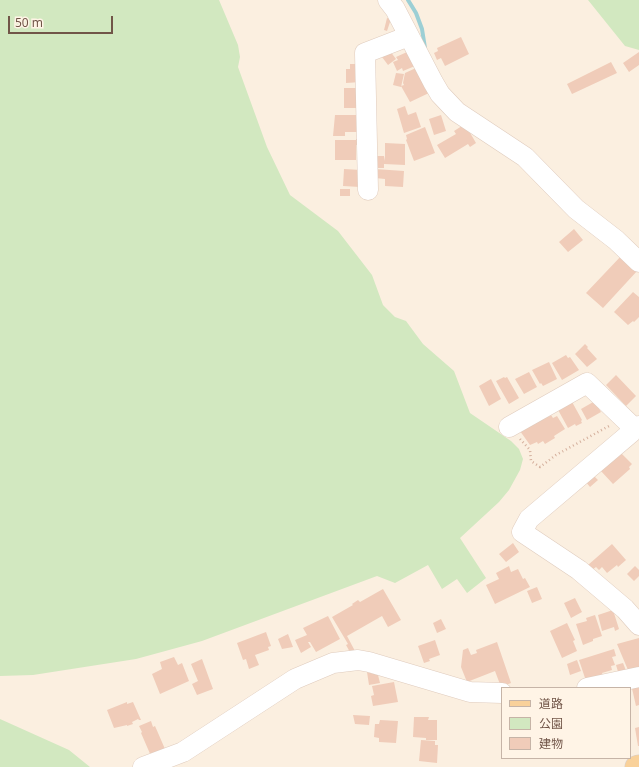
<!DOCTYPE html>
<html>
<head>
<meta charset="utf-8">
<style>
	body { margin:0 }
	#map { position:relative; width:639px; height:767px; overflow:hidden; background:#fbefe0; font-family:"Noto Sans","Noto Sans JP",sans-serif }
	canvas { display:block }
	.legend { position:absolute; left:501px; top:687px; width:130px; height:72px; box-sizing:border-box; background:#fff4e6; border:1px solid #c6b4a7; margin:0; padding:5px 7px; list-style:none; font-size:12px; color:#715548 }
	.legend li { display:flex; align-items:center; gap:8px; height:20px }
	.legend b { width:20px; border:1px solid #c6b4a7 }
	.scale { position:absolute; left:8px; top:16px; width:105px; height:18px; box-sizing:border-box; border:2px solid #715548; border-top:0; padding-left:5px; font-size:12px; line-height:14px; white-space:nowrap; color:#715548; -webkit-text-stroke:3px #fff4e6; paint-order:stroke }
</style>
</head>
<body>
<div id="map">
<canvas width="639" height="767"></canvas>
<ul class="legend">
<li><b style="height:5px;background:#f9d19a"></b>道路</li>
<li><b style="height:11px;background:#d2e8c0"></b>公園</li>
<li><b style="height:11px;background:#f0ccb9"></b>建物</li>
</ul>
<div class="scale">50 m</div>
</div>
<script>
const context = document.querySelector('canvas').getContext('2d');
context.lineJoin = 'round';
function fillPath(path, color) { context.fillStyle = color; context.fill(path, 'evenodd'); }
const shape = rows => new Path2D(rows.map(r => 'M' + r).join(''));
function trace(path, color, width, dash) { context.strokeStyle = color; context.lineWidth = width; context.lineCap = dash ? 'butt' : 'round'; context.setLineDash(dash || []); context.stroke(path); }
fillPath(shape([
	[0,0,219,0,238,45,240,57,238,67,267,147,290,195,338,231,372,275,383,305,395,317,406,321,423,344,454,371,470,413,511,441,519,449,523,459,520,470,509,490,499,502,460,538,486,578,467,593,457,579,442,589,428,565,395,583,377,576,202,641,136,659,33,675,0,676],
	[588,0,639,0,639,50,625,46],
	[0,719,69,750,90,767,0,767]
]), '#d2e8c0');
trace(shape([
	[408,0,416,13,422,29,425,48]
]), '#9ccfd5', 4);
fillPath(shape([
	[387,18,391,19,387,31,384,30],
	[461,37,469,54,445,66,441,58,437,60,434,53,438,51,437,48],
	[390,51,396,59,388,65,382,57],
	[407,52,415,66,403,71,402,68,397,71,393,62,398,60,396,57],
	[639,52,639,65,629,72,623,63],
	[611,62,617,73,572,94,567,84],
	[350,64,360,64,361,82,346,83,346,69,350,69],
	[416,68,429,93,410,102,401,86,404,85,403,83,405,73],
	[396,73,404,74,401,87,393,85],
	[344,88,360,88,360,108,344,108],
	[405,106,408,115,416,112,421,127,404,133,397,109],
	[335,115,359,115,359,132,345,132,345,136,333,136],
	[441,115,446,131,434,135,429,119],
	[465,124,476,143,470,147,468,144,445,158,437,145,456,134,454,131],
	[425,127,435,153,414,161,406,140,407,139,406,135],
	[356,139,363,139,363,145,356,145,356,160,335,160,335,140,356,140],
	[385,143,405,144,405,165,384,164,384,168,375,168,375,156,384,156,385,161],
	[344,169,361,170,360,187,343,186],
	[375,169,404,171,403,187,385,186,385,179,375,178],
	[340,189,350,189,350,196,340,196],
	[574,229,583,240,568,252,559,242],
	[622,255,638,270,603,308,586,293],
	[633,292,639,297,639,317,634,322,633,321,628,325,614,312],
	[585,344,588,347,587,348,597,359,587,367,575,354],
	[566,355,568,358,570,357,579,370,562,380,552,363],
	[549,362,557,379,543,386,541,383,540,384,532,370],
	[529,372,537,387,524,394,515,379],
	[616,375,636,396,626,406,606,385],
	[504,377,505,378,507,377,519,398,509,404,496,381],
	[491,379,501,399,489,406,479,386],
	[571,400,582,420,581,421,582,423,576,426,575,424,568,428,557,408],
	[595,401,601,412,587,420,581,409],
	[546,415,548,417,551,415,553,418,557,416,565,429,554,436,555,438,545,444,543,441,538,444,537,442,530,445,520,431],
	[620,452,632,464,629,467,630,469,613,484,600,470],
	[593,475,598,480,590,487,585,481],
	[513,543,519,552,506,562,499,554],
	[612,544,626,560,618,567,617,565,607,573,602,567,599,570,596,567,592,570,588,565],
	[509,566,511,572,518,569,523,579,525,578,530,587,495,604,486,585,499,579,496,573],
	[635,566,639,570,639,576,634,581,627,574],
	[537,587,542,599,532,603,527,591],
	[383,589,401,620,388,627,382,616,347,636,355,651,351,654,346,645,348,644,332,617,353,605,352,604,358,600,360,602],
	[575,598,582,612,571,618,564,603],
	[613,610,619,629,615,631,614,627,602,631,598,615],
	[595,615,602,636,593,639,593,641,583,645,576,624,587,621,586,618],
	[328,616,340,639,316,652,310,642,308,642,311,647,301,653,295,640,307,635,303,628],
	[441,619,446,629,437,633,433,623],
	[567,623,575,640,573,641,577,651,562,658,550,631],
	[266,632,271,646,268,647,269,650,255,655,259,665,249,669,246,659,243,660,237,643],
	[288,634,293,647,282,649,278,639],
	[639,638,639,667,628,670,617,644],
	[435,640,440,655,429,659,430,661,424,663,418,646],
	[497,642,511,683,501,687,495,671,467,682,461,667,463,650,468,648,471,655,477,653,476,650],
	[614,649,616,656,612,657,615,665,611,666,612,670,602,673,603,675,586,681,579,660],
	[174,657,178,665,182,663,189,681,160,694,152,674,162,669,160,662],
	[202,659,213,689,197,695,192,684,198,681,191,664],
	[577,660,581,671,570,675,567,664],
	[623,663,627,673,619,675,616,665],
	[367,672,378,675,380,683,369,685],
	[394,682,398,702,373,706,371,696,374,695,372,686],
	[639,683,639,705,636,706,631,684],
	[127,702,127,704,133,702,141,720,139,720,138,719,132,722,133,724,127,726,127,725,114,728,107,710],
	[353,715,370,716,369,725,355,724],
	[414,717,429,717,428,720,437,720,437,740,426,740,426,738,413,737],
	[380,720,398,721,396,743,379,742,379,738,374,737,375,724,379,724],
	[151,721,153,727,155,726,165,749,151,756,141,733,142,732,139,726],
	[639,727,639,746,638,746,635,728],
	[421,740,435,741,435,745,438,745,437,763,419,761]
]), '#f0ccb9');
const minor = shape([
	[388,0,395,9,433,82,440,94,457,112,525,157,576,209,616,240,639,262],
	[368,190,365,53,409,36],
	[639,426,529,519,522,532,579,570,625,609,639,625],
	[509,427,587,383,635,429],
	[587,688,639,677],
	[143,767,183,752,295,679,333,663,358,660,369,662,470,692,502,693]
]);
const major = shape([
	[636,767,639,766]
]);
trace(minor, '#dfcbbd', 21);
trace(major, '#d7cfcc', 23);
trace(shape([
	[520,439,530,450,531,461,540,467,556,455,609,426]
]), '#d4af9c', 2.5, [1, 3]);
trace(minor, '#fff', 20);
trace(major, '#f9d19a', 22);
</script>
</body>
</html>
